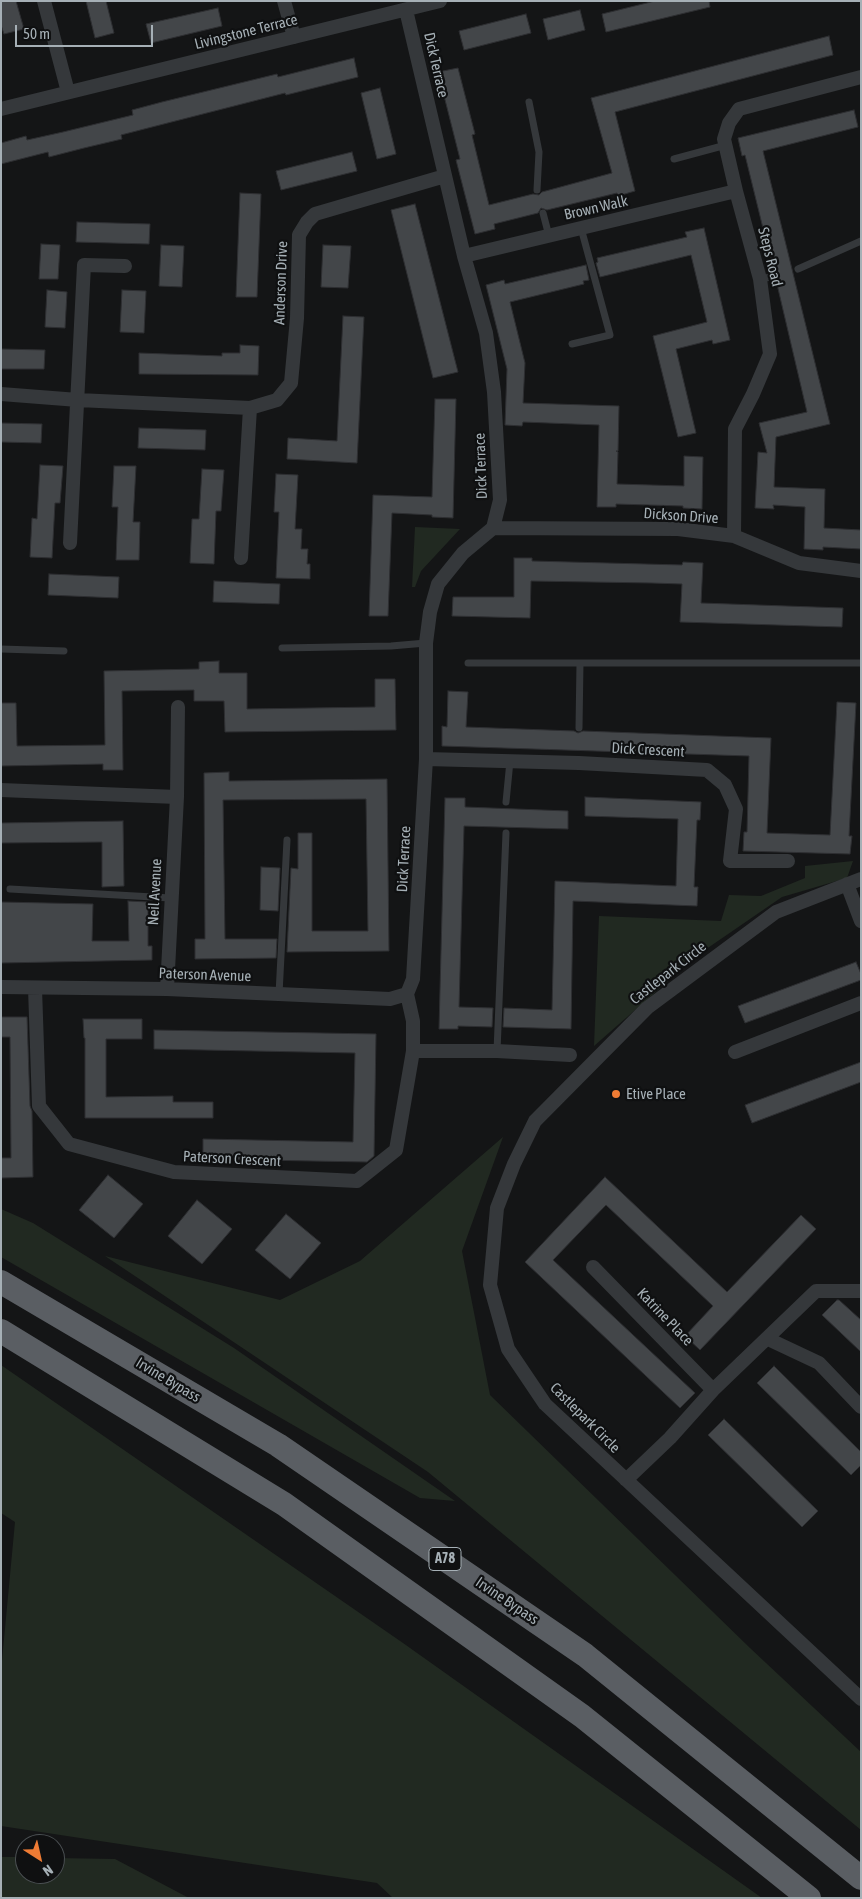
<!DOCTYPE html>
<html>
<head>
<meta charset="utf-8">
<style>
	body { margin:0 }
	#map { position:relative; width:862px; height:1899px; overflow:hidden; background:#141516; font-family:"Asap Condensed",sans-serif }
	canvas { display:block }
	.frame { position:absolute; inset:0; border:2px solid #a6b0b6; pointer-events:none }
	.north { position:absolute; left:15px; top:1834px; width:50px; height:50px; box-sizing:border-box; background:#0f1011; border:1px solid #4b5053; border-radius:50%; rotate:145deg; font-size:14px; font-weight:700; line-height:20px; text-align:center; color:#a6b0b6 }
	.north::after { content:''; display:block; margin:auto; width:18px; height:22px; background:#ee7b34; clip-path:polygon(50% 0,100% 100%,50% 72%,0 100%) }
	.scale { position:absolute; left:15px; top:25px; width:138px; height:22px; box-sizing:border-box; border:2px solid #a6b0b6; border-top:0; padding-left:6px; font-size:15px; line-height:18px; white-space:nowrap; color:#a6b0b6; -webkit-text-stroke:4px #0f1011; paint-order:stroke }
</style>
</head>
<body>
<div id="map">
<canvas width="862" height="1899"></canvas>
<div class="frame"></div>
<div class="north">N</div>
<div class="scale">50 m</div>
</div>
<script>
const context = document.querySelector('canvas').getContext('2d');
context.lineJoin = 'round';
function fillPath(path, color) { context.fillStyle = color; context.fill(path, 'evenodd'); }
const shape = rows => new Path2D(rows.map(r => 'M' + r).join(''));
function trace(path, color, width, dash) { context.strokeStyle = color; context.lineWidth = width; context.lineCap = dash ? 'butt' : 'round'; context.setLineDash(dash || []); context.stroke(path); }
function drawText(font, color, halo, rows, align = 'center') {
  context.font = font + ' "Asap Condensed",sans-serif'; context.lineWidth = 4.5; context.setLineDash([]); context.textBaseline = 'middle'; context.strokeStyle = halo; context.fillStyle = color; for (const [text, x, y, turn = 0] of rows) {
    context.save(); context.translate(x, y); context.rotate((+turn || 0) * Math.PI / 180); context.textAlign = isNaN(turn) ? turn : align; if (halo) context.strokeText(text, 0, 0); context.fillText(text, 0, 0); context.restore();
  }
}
fillPath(shape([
	[415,527,460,529,421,571,415,587,412,587],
	[853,861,847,878,782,897,699,954,594,1046,599,916,721,921,729,895,761,896,805,878,805,866],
	[503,1137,462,1251,490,1395,750,1648,861,1752,861,1830,428,1472,105,1256,280,1300,360,1261],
	[1,1209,33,1223,234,1348,455,1501,420,1498,1,1257],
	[1,1365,403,1643,762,1898,393,1898,377,1883,1,1826,1,1671,15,1522,1,1513],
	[1,1857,25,1857,25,1874,55,1874,55,1858,115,1859,189,1898,1,1898]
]), '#212921');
const building = shape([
	[1,1,16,1,24,29,4,34,1,25,1,1],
	[86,1,106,1,114,33,95,38,86,1],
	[655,1,709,1,710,7,606,32,602,14,655,1],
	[218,8,222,26,151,43,146,24,218,8],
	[580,10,585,30,548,40,543,19,580,10],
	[526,14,531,33,464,50,459,31,526,14],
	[829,36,833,55,615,112,635,191,618,196,617,193,547,210,541,208,538,213,494,224,495,229,475,234,456,160,460,159,438,72,458,68,475,134,472,135,489,205,533,194,539,195,542,192,612,173,591,98,829,36],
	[354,58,358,77,286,95,285,93,152,127,121,135,122,139,84,148,49,157,48,152,1,164,1,143,26,136,27,140,63,132,133,115,132,110,162,102,277,74,278,77,354,58],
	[380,88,396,154,377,159,361,93,380,88],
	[854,110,858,127,763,151,830,424,776,437,774,487,825,489,824,528,861,530,861,549,823,547,823,550,804,549,805,507,773,505,774,509,755,508,758,452,767,453,759,423,807,412,776,280,776,276,774,273,745,155,742,156,738,138,854,110],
	[352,152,357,171,281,190,276,171,352,152],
	[240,193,261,194,257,297,236,297,240,193],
	[415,204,458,372,433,378,391,210,415,204],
	[77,222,150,224,149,244,76,242,77,222],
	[704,228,730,340,713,344,712,340,676,349,696,433,678,437,653,336,707,322,691,255,600,277,596,263,598,262,597,258,687,237,685,232,704,228],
	[41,244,60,245,58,279,39,279,41,244],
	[161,245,184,246,182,287,159,286,161,245],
	[323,245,351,246,348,288,321,287,323,245],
	[586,265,589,280,583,281,584,284,510,302,525,363,523,403,619,406,618,451,616,451,618,452,617,484,684,486,684,456,703,457,702,509,683,508,683,506,616,504,616,507,597,507,599,425,523,422,522,426,505,425,507,369,486,285,504,280,505,284,586,265],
	[47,290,67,292,65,328,45,327,47,290],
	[122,290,146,291,144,333,120,332,122,290],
	[343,316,364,317,357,463,287,459,288,438,337,441,343,316],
	[240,345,259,346,258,375,139,374,139,353,222,356,222,353,240,353,240,345],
	[1,349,45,350,44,369,1,369,1,349],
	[435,399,456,399,453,518,432,517,432,515,392,513,388,616,369,616,373,495,432,497,435,399],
	[1,423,42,424,41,443,1,442,1,423],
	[139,428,206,430,205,450,138,448,139,428],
	[40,465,63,466,60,503,55,503,52,558,30,557,32,518,37,519,40,465],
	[114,466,136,466,133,522,140,522,139,560,116,560,118,507,112,507,114,466],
	[202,469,224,470,221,511,216,511,214,564,190,563,192,519,199,519,202,469],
	[276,474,298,475,295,529,302,529,301,549,308,549,307,564,310,564,310,579,276,578,279,512,274,512,276,474],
	[514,558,532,558,532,561,682,565,683,562,703,563,701,603,843,608,842,627,680,622,682,584,652,583,531,581,530,618,452,616,453,597,514,597,514,558],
	[49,574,119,577,118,598,48,595,49,574],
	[214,581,280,584,279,604,213,602,214,581],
	[219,661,219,673,247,673,247,709,375,707,375,679,395,679,396,730,225,732,224,701,194,701,194,690,122,691,123,770,103,770,103,764,1,766,1,703,16,703,17,746,105,745,104,671,199,669,199,662,219,661],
	[448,691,468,692,466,727,574,731,578,733,583,731,771,738,767,833,830,835,837,702,856,703,849,836,852,836,850,854,743,851,744,832,747,832,749,756,442,746,442,726,447,727,448,691],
	[229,772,229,781,387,779,389,951,287,952,291,868,298,869,298,833,312,833,312,931,368,931,366,799,223,800,225,939,277,939,276,958,195,959,195,939,205,939,204,773,229,772],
	[585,797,701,802,700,820,697,820,694,887,698,887,697,906,573,901,571,1029,503,1027,504,1008,552,1010,555,881,676,886,678,819,585,816,585,797],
	[445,798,465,798,465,807,568,811,568,829,464,826,459,1007,493,1008,492,1027,458,1026,458,1029,439,1029,445,798],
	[123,821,124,886,102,887,102,842,1,843,1,823,123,821],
	[261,867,280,868,278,911,260,910,261,867],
	[128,901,148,902,148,946,152,946,152,960,1,963,1,902,93,904,92,941,129,941,128,901],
	[856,962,861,974,861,980,745,1023,738,1006,856,962],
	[1,1017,27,1017,30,1106,32,1111,33,1177,1,1178,1,1158,11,1158,10,1037,1,1037,1,1017],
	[83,1019,142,1019,142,1039,106,1039,106,1097,173,1096,173,1102,213,1102,213,1118,85,1118,85,1038,84,1038,83,1019],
	[154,1030,376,1034,374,1156,367,1162,203,1159,203,1139,353,1142,355,1053,154,1049,154,1030],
	[861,1062,861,1082,752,1123,745,1105,861,1062],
	[108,1175,143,1204,114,1238,79,1210,108,1175],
	[605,1177,727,1292,801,1215,816,1229,700,1350,685,1336,713,1306,606,1205,553,1260,695,1393,680,1408,525,1262,605,1177],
	[197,1200,232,1229,202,1264,168,1236,197,1200],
	[286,1214,321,1243,290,1279,255,1250,286,1214],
	[837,1300,839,1300,861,1320,861,1352,822,1315,837,1300],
	[774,1366,861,1452,861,1465,851,1475,757,1383,774,1366],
	[724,1419,818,1511,802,1527,708,1435,724,1419]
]);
fillPath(building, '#434649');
trace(building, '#2e2f32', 1);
trace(shape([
	[529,102,539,152,537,190],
	[674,159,726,145],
	[543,213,549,236],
	[798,269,861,241],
	[760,279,771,277],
	[572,344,610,335,581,228],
	[282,648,391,646,426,643],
	[1,649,64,651],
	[468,663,861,663],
	[579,728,580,663],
	[506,802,510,761],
	[10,889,171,898],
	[279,994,287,840],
	[497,1051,506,833]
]), '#35383b', 7);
trace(shape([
	[44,1,68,92],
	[284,1,294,37],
	[406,10,464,256,486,333,494,392,500,500,493,528,463,553,438,584,430,612,426,643,426,759,413,979,407,994],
	[1,109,440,1],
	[464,256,736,191],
	[1,394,78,400,250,408,277,400,291,383,297,318,299,235,307,222,315,214,445,176],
	[493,528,678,529,734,536,799,563,861,571],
	[734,536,735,429,753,394,770,354,760,279,736,191,724,139,729,123,739,109,861,77],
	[70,543,84,265,125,266],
	[241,558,250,408],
	[426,759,579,763,707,770,725,785,736,809,730,861,788,861],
	[1,790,177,797],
	[861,879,776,912,647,1008,535,1121,514,1164,497,1208,490,1285,508,1349,545,1404,861,1699],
	[847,884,861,921],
	[1,987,167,989,390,999,407,994],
	[35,988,39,1106,69,1144,174,1172,357,1181,396,1150,413,1051,413,1021,407,994],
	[167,989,177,797,178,707],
	[413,1051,497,1051,570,1055],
	[735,1052,861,1003],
	[593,1267,713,1390],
	[768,1339,819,1363,861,1407],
	[626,1480,670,1438,713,1390,816,1291,861,1291]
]), '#35383b', 14);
trace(shape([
	[1,1282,278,1445,585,1655,861,1878],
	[1,1331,284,1504,582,1716,809,1898]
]), '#5a5e63', 24);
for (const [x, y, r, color] of [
	[616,1094,5,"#ee7b34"]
]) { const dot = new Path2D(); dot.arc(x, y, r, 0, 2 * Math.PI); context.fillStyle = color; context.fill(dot); trace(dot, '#0f1011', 2); }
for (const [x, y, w] of [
	[445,1559,32]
]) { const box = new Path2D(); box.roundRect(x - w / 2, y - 11.5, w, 23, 4); context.fillStyle = '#0f1011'; context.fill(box); trace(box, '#a6b0b6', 1); }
drawText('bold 14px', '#a6b0b6', null, [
	["A78",445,1559]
]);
drawText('15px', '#a6b0b6', '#0f1011', [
	["Livingstone Terrace",246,32,-14],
	["Dick Terrace",436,65,77],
	["Brown Walk",596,208,-13],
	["Steps Road",770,257,76],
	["Anderson Drive",281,283,-88],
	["Dick Terrace",481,466,-92],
	["Dickson Drive",681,516,4],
	["Dick Crescent",648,750,3],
	["Dick Terrace",404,859,-87],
	["Neil Avenue",155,892,-87],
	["Castlepark Circle",668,973,-38],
	["Paterson Avenue",205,975,2],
	["Paterson Crescent",232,1159,3],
	["Katrine Place",665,1317,46],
	["Irvine Bypass",168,1380,31],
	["Castlepark Circle",585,1418,45],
	["Irvine Bypass",507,1601,34]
]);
drawText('15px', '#a6b0b6', '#0f1011', [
	["Etive Place",626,1094]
], 'left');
</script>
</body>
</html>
